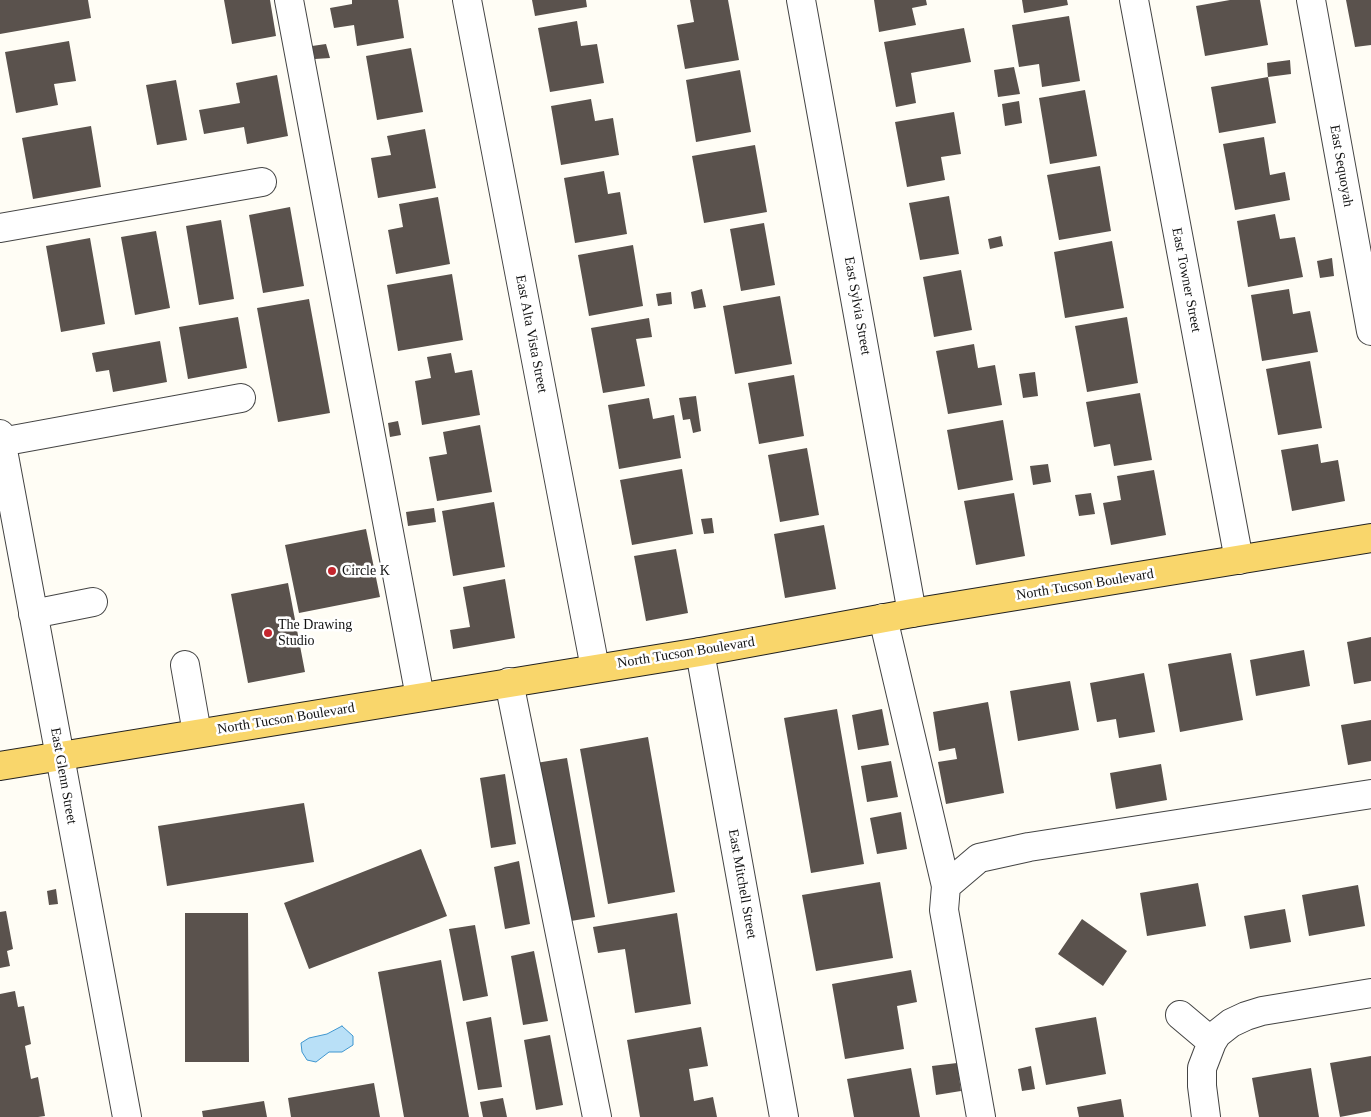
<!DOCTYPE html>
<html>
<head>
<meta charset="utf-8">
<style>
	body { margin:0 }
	canvas { display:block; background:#fffdf5 }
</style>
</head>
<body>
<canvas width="1371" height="1117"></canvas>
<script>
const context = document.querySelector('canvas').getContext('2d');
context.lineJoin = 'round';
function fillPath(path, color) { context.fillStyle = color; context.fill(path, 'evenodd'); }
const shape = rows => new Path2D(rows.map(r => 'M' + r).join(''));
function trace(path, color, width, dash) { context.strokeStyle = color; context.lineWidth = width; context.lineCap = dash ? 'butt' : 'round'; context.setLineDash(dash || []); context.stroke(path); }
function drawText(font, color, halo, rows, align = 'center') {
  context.font = font + ' Georgia,serif'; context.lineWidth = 5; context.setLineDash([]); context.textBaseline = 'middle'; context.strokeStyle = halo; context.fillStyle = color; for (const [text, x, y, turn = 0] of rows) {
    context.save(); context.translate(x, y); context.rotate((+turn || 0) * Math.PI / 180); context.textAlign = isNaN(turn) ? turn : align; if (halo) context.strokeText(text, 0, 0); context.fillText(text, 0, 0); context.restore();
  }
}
const water = shape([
	[342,1026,353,1036,353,1045,342,1052,329,1052,316,1062,307,1060,302,1052,301,1043,309,1038,327,1034,342,1026]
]);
fillPath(water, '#b9e0f7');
trace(water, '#3f96cf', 1);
fillPath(shape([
	[0,0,88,0,91,18,0,34],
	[224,0,270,0,276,36,232,44],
	[352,0,398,0,404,38,357,46,354,25,334,28,330,8,352,4],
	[532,0,586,0,587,7,535,16],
	[690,0,728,0,739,60,685,69,677,25,694,22],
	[874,0,926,0,927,5,912,8,916,25,879,32],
	[1022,0,1067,0,1068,5,1024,13],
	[1230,0,1260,0,1268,45,1205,56,1196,6],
	[1346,0,1371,0,1371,45,1355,47],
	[1069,16,1080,81,1042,87,1039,64,1019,67,1012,25],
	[577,21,581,46,597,44,604,83,550,92,538,28],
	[964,28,971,62,911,73,916,103,896,107,884,42],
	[69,41,76,81,54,84,58,105,16,113,5,52],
	[326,44,330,58,315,59,312,46],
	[411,48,423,112,377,120,366,56],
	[1290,60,1291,74,1268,77,1267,63],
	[1014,67,1020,94,998,97,994,70],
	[740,70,751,132,696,142,686,80],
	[277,75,288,136,247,144,244,127,204,134,199,110,240,103,236,83],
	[1268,77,1276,123,1219,133,1211,87],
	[176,80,187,140,157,145,146,85],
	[1085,90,1097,156,1050,164,1039,98],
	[591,99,595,121,613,118,619,155,561,165,551,106],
	[1019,101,1022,123,1005,126,1002,104],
	[954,112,961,154,941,157,945,180,907,187,895,122],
	[91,126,101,187,33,199,22,138],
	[425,129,436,188,378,198,371,158,391,155,387,136],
	[1264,137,1270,175,1285,172,1290,200,1235,210,1223,144],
	[755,145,767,212,704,223,692,156],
	[1100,166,1111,231,1059,240,1047,175],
	[604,171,608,194,620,192,627,234,575,243,564,178],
	[949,196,959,254,920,260,909,203],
	[438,197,450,264,396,274,388,230,403,227,399,204],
	[290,207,304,286,263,293,249,215],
	[1275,214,1280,239,1295,237,1303,277,1248,287,1237,221],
	[221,220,234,299,199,305,186,226],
	[764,223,775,285,741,291,730,229],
	[156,231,170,308,135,315,121,237],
	[1001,236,1003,246,990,249,988,239],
	[90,238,105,324,61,332,46,246],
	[1112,241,1124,308,1065,318,1054,252],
	[633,245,643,306,589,316,578,255],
	[1332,258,1334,276,1320,278,1317,261],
	[961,270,972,330,934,337,923,277],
	[452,274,463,340,398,351,387,285],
	[702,289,706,307,694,309,691,292],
	[1289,289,1293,314,1310,311,1318,352,1262,361,1251,295],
	[671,292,672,304,658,306,656,294],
	[780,296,792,364,735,374,723,306],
	[309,299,330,413,278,422,257,308],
	[238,317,247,368,188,379,179,327],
	[1127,317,1138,383,1087,392,1075,326],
	[649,318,652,337,636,339,645,386,603,393,591,328],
	[160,341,167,382,113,392,109,370,96,372,92,353],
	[974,344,978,368,995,365,1002,405,948,414,936,351],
	[451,353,455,373,472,370,480,415,422,425,415,381,431,378,427,357],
	[1310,361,1322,428,1278,435,1266,369],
	[1035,372,1038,396,1023,398,1019,374],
	[794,375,804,436,759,444,748,383],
	[1140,393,1152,460,1114,466,1110,444,1094,447,1086,402],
	[696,396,701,431,693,433,690,419,683,420,679,398],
	[649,398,653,419,674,415,681,458,619,469,608,405],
	[1003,420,1013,480,958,490,947,430],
	[398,421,401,435,390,437,388,423],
	[480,425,492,492,437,501,429,457,447,454,443,432],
	[1318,444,1321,463,1338,460,1345,501,1292,511,1281,450],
	[807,448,819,515,780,522,768,455],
	[1048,464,1051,482,1033,485,1030,466],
	[682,469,693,534,632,545,620,480],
	[1154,470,1166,535,1111,545,1103,503,1121,500,1117,476],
	[1014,493,1025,556,976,565,964,501],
	[1091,493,1095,514,1079,516,1075,495],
	[494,502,505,567,453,576,442,511],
	[434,508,436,522,408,526,406,512],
	[712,518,714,533,704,534,701,519],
	[824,525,836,589,785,598,774,534],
	[366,529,380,597,299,613,285,545],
	[676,549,688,613,646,621,634,556],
	[505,579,515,638,453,649,450,630,470,627,463,587],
	[288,583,305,672,248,683,231,594],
	[1371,637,1371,681,1354,684,1347,642],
	[1304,650,1310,686,1256,696,1250,660],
	[1231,653,1243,720,1180,732,1168,664],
	[1144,673,1155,732,1119,738,1116,719,1097,722,1090,683],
	[1070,681,1079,730,1018,741,1010,691],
	[988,702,1004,793,946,804,938,762,957,759,955,748,939,751,933,712],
	[837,709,864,864,811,873,784,718],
	[882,709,889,745,858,750,852,715],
	[1371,720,1371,761,1348,765,1341,725],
	[648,737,675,892,608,904,580,749],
	[567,758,595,917,565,922,536,763],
	[891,761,898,797,867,802,861,766],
	[1161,764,1167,800,1116,809,1110,773],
	[505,774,516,844,491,848,480,778],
	[304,803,314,862,167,886,158,826],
	[901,812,907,849,877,854,870,818],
	[421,849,447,916,309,969,284,903],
	[519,861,530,924,505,929,494,867],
	[880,882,893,958,816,971,802,895],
	[1198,883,1206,926,1147,936,1140,893],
	[1358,885,1365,926,1309,936,1302,895],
	[56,889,58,904,49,905,47,891],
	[1285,909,1291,942,1250,949,1244,916],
	[6,911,13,949,7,951,10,966,0,968,0,912],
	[185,913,248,913,249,1062,185,1062],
	[677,913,691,1004,635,1013,625,949,598,953,593,927],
	[1082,919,1127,951,1103,986,1058,954],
	[475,925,488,996,463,1001,449,929],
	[534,951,548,1021,523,1025,511,956],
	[441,960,469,1117,404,1117,378,972],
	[911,970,917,1002,897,1006,904,1049,845,1059,832,984],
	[15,991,18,1007,24,1006,31,1044,25,1046,31,1079,38,1077,45,1116,38,1117,0,1117,0,994],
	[491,1017,502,1087,478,1090,466,1022],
	[1096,1017,1106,1074,1046,1085,1035,1028],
	[701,1027,708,1066,689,1069,694,1101,713,1097,717,1117,640,1117,627,1040],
	[550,1035,563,1105,536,1110,524,1040],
	[1371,1056,1371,1111,1340,1117,1330,1063],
	[957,1063,961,1091,936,1095,932,1066],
	[1031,1066,1035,1089,1022,1091,1018,1069],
	[911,1068,920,1117,854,1117,847,1079],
	[1311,1068,1319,1117,1259,1117,1252,1078],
	[374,1083,380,1117,291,1117,288,1098],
	[503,1098,507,1117,483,1117,480,1102],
	[1121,1099,1124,1117,1079,1117,1077,1107],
	[264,1101,267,1117,203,1117,202,1111]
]), '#5a524d');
const minor = shape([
	[289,0,420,697],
	[467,0,595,668],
	[801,0,912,613],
	[1134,0,1239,560],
	[1311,0,1371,331],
	[0,228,262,182],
	[0,434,127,1117],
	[1,442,241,398],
	[33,614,93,602],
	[883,618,946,886],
	[700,652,784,1117],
	[185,665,197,733],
	[509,682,597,1117],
	[1180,1015,1212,1042],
	[981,1117,944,910,946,886,979,858,1029,847,1371,794],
	[1206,1117,1202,1086,1202,1068,1212,1042,1217,1034,1231,1023,1246,1016,1262,1011,1371,993]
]);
const major = shape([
	[0,766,700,652,912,613,1371,538]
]);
trace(minor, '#444', 30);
trace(major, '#222', 30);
trace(minor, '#fff', 28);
trace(major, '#f9d66b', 28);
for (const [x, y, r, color] of [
	[332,571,5,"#c4262e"],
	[268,633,5,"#c4262e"]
]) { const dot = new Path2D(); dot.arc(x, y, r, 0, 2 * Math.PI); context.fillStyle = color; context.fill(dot); trace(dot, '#fff', 2); }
drawText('14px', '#111', '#fff', [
	["East Sequoyah",1341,166,80],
	["East Towner Street",1186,280,79],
	["East Sylvia Street",857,306,80],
	["East Alta Vista Street",531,334,79],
	["North Tucson Boulevard",1085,585,-9],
	["North Tucson Boulevard",686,653,-9],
	["North Tucson Boulevard",286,719,-9],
	["East Glenn Street",63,776,80],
	["East Mitchell Street",742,884,80]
]);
drawText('14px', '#111', '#fff', [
	["Circle K",342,571],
	["The Drawing",278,625],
	["Studio",278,641]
], 'left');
</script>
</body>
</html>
